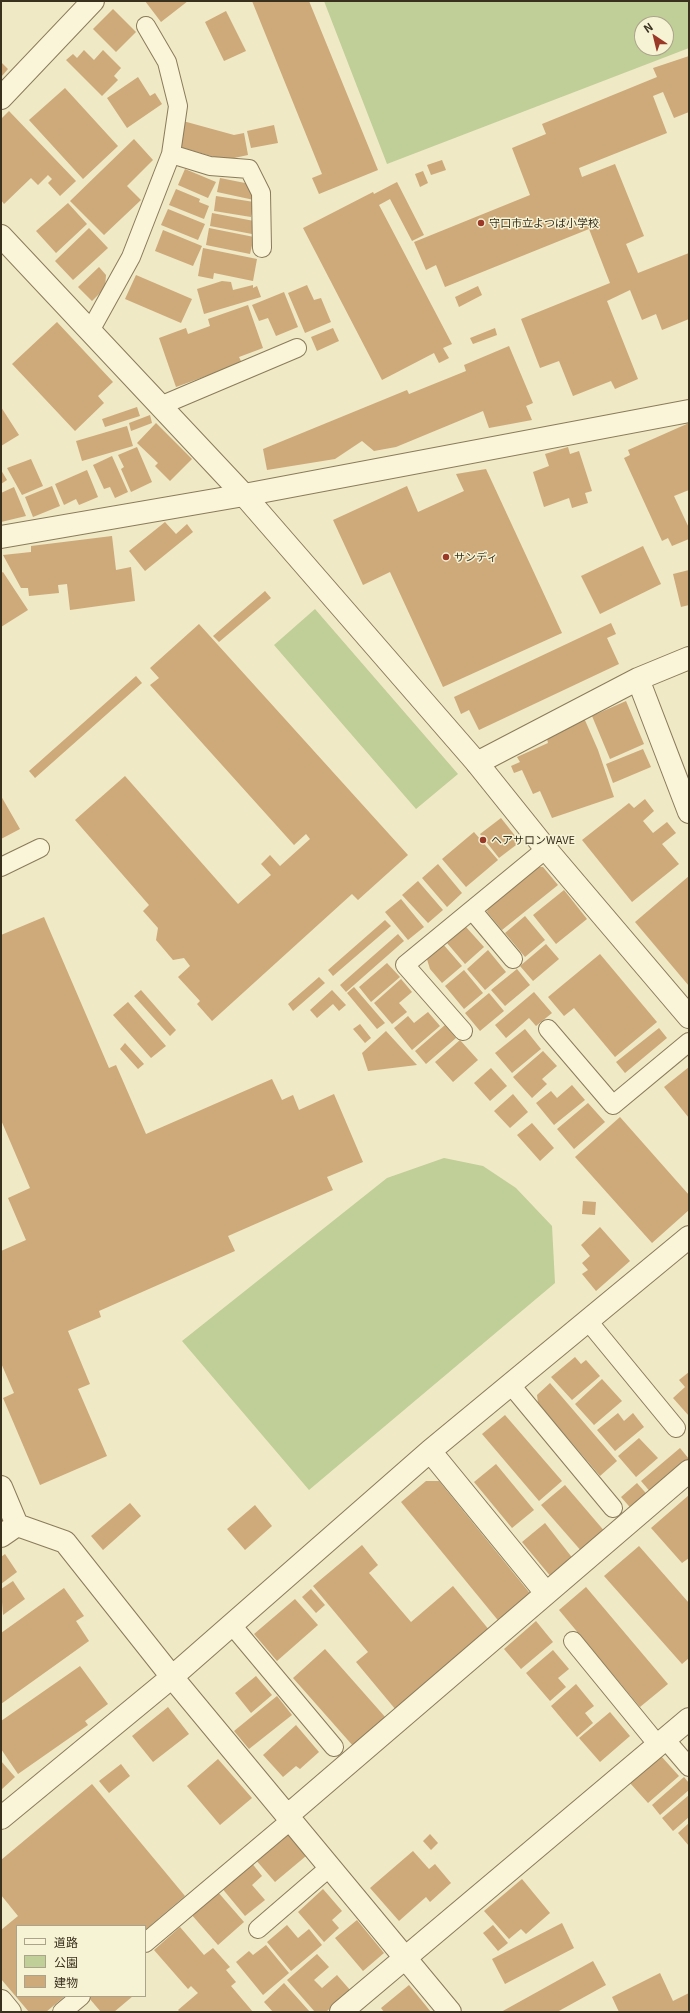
<!DOCTYPE html>
<html>
<head>
<meta charset="utf-8">
<style>
	body { margin:0 }
	#map { position:relative; width:690px; height:2013px; overflow:hidden; background:#efe9c5; font-family:Georgia,"Noto Sans JP",serif }
	canvas { display:block }
	.frame { position:absolute; inset:0; border:2px solid #3a301e; pointer-events:none }
	.legend { position:absolute; left:16px; top:1925px; width:130px; height:72px; box-sizing:border-box; background:#f6f2d4; border:1px solid #aba48b; margin:0; padding:5px 7px; list-style:none; font-size:12px; color:#3a301e }
	.legend li { display:flex; align-items:center; gap:8px; height:20px }
	.legend b { width:20px; border:1px solid #aba48b }
	.north { position:absolute; left:634px; top:16px; width:40px; height:40px; box-sizing:border-box; background:#f6f2d4; border:1px solid #aba48b; border-radius:50%; rotate:325deg; font-size:11px; font-weight:700; line-height:16px; text-align:center; color:#3a301e }
	.north::after { content:''; display:block; margin:auto; width:14px; height:18px; background:#9b3929; clip-path:polygon(50% 0,100% 100%,50% 72%,0 100%) }
</style>
</head>
<body>
<div id="map">
<canvas width="690" height="2013"></canvas>
<div class="frame"></div>
<ul class="legend">
<li><b style="height:5px;background:#faf5d8"></b>道路</li>
<li><b style="height:11px;background:#c0ce98"></b>公園</li>
<li><b style="height:11px;background:#cea97a"></b>建物</li>
</ul>
<div class="north">N</div>
</div>
<script>
const context = document.querySelector('canvas').getContext('2d');
context.lineJoin = 'round';
function fillPath(path, color) { context.fillStyle = color; context.fill(path, 'evenodd'); }
const shape = rows => new Path2D(rows.map(r => 'M' + r).join(''));
function trace(path, color, width, dash) { context.strokeStyle = color; context.lineWidth = width; context.lineCap = dash ? 'butt' : 'round'; context.setLineDash(dash || []); context.stroke(path); }
function drawText(font, color, halo, rows, align = 'center') {
  context.font = font + ' Georgia,"Noto Sans JP",serif'; context.lineWidth = 3; context.setLineDash([]); context.textBaseline = 'middle'; context.strokeStyle = halo; context.fillStyle = color; for (const [text, x, y, turn = 0] of rows) {
    context.save(); context.translate(x, y); context.rotate((+turn || 0) * Math.PI / 180); context.textAlign = isNaN(turn) ? turn : align; if (halo) context.strokeText(text, 0, 0); context.fillText(text, 0, 0); context.restore();
  }
}
fillPath(shape([
	[324,1,689,1,689,48,387,164],
	[642,24,666,24,666,48,642,48],
	[315,609,458,774,416,809,274,645],
	[444,1158,483,1166,516,1188,552,1226,555,1283,309,1490,182,1341,387,1178]
]), '#c0ce98');
fillPath(shape([
	[145,1,188,1,161,22],
	[252,1,309,1,378,170,319,194,312,178,322,174],
	[113,9,136,32,116,52,93,29],
	[226,11,246,51,224,61,205,22],
	[84,50,94,60,103,50,121,68,114,76,118,80,102,96,66,60,73,54,77,58],
	[689,56,689,112,674,118,663,92,653,96,667,133,579,168,582,177,615,164,644,236,626,244,638,273,689,253,689,319,662,330,656,314,642,320,630,290,607,301,638,379,615,389,611,381,573,396,559,361,540,368,521,319,610,283,589,229,445,287,436,265,426,270,414,242,530,195,512,148,546,134,542,124,657,77,653,68],
	[1,62,8,69,1,77],
	[138,77,150,96,155,93,162,104,127,128,107,98],
	[65,88,118,146,83,179,29,120],
	[9,111,76,181,60,196,48,183,52,179,48,175,38,185,31,178,4,204,1,200,1,119],
	[183,121,234,135,244,133,248,155,225,160,176,146],
	[274,125,278,143,251,148,247,131],
	[134,139,153,160,127,186,141,200,104,235,70,201],
	[442,160,446,170,431,175,427,165],
	[185,169,216,182,208,198,178,185],
	[423,171,428,183,420,187,415,174],
	[220,178,250,184,254,200,217,192],
	[397,182,424,235,412,241,390,199,379,205,452,344,443,348,449,358,439,363,434,353,382,380,303,228,373,192,374,194],
	[176,189,200,199,199,202,209,206,204,219,169,205],
	[216,196,254,202,251,217,214,211],
	[68,203,87,224,56,253,36,231],
	[168,209,205,224,198,240,161,225],
	[212,213,254,221,252,234,210,226],
	[89,228,108,248,73,280,55,261],
	[209,228,254,237,250,254,206,245],
	[163,230,202,246,193,266,155,251],
	[203,248,257,259,253,281,214,273,213,279,198,276],
	[99,267,106,275,105,288,92,301,78,287],
	[136,275,192,299,181,323,125,299],
	[222,281,231,282,233,290,253,285,253,288,257,286,261,297,204,314,197,289],
	[307,285,314,300,321,298,331,322,305,333,288,293],
	[478,286,482,295,459,307,455,297],
	[284,292,298,327,276,336,268,318,259,321,252,305],
	[248,305,263,348,239,357,242,363,176,387,159,338,186,328,188,334,210,326,208,319],
	[57,322,113,382,98,396,104,403,75,431,12,364],
	[333,328,339,341,317,351,311,337],
	[495,328,497,335,473,344,470,338],
	[509,346,533,403,526,406,532,420,489,428,483,411,396,447,374,451,362,441,335,459,267,470,263,449,407,390,409,394,466,371,464,365],
	[1,407,19,435,1,446],
	[137,407,140,416,105,427,102,419],
	[150,415,152,423,131,431,129,423],
	[156,423,192,459,170,481,155,466,158,463,137,443],
	[689,423,689,490,674,496,689,528,689,539,672,546,668,538,662,541,624,458,630,455,628,450],
	[127,426,133,446,82,461,76,441],
	[137,447,152,482,131,492,121,469,124,467,118,455],
	[568,447,570,454,579,451,592,491,585,493,588,503,572,508,569,498,544,507,533,472,549,466,545,454],
	[112,456,128,492,115,498,110,487,104,489,93,465],
	[31,459,43,486,22,495,7,468],
	[486,469,562,633,443,687,390,572,363,585,333,520,407,486,418,512,464,491,456,474],
	[1,470,7,480,1,484],
	[87,470,98,497,79,505,76,499,64,505,55,484],
	[52,486,60,506,33,517,25,497],
	[14,487,26,516,1,522,1,493],
	[165,522,176,534,187,524,193,532,145,571,129,551],
	[112,536,116,570,131,567,135,601,70,610,67,584,58,585,59,593,29,596,28,588,21,588,3,555,31,552,31,546],
	[643,546,661,584,600,614,581,576],
	[689,570,689,605,681,607,673,574],
	[3,572,28,610,1,627,1,573],
	[265,591,271,598,219,642,213,636],
	[611,623,616,634,607,638,619,664,479,730,469,710,461,714,454,697],
	[199,624,408,855,358,900,352,894,212,1021,197,1004,200,1001,178,977,190,966,184,958,173,960,156,940,158,928,143,911,149,905,75,820,125,776,238,904,271,875,261,864,270,855,280,866,310,839,306,834,294,845,150,685,159,678,150,668],
	[136,676,142,683,35,778,29,771],
	[626,701,644,744,610,759,592,716],
	[584,718,598,750,614,797,552,818,540,791,533,794,522,770,514,773,511,766,520,762,517,757,548,743,546,735],
	[643,749,651,767,613,783,606,764],
	[1,796,20,829,1,839],
	[645,799,654,811,643,821,653,833,667,822,676,833,662,844,679,864,632,902,582,840,629,803,634,808],
	[501,818,520,842,499,858,480,834],
	[474,832,498,860,466,887,442,859],
	[438,864,462,893,447,907,422,878],
	[533,867,543,867,558,885,502,930,487,912,489,902],
	[689,876,689,986,635,922],
	[418,881,443,910,428,923,402,895],
	[564,890,587,919,556,944,533,915],
	[401,899,424,927,408,940,385,912],
	[525,916,545,940,525,957,505,933],
	[44,917,109,1068,116,1065,146,1134,272,1079,282,1100,293,1095,299,1110,334,1094,363,1162,327,1177,333,1190,228,1236,235,1251,99,1311,101,1317,68,1331,90,1384,78,1389,107,1456,40,1485,3,1398,14,1393,1,1363,1,1251,26,1240,8,1198,30,1188,1,1120,1,935],
	[385,920,391,926,333,976,328,970],
	[466,927,484,947,465,964,447,943],
	[398,934,404,941,346,992,340,985],
	[442,943,462,966,442,983,430,969,426,956],
	[546,944,559,959,533,981,520,966],
	[488,950,506,972,485,990,467,969],
	[600,954,657,1022,615,1057,574,1008,564,1016,548,997],
	[387,963,400,977,371,1002,359,987],
	[517,969,530,985,505,1006,491,990],
	[464,970,483,993,464,1009,445,986],
	[319,977,325,983,293,1011,288,1004],
	[401,979,412,992,399,1003,407,1012,392,1024,374,1003],
	[354,987,385,1023,377,1029,347,993],
	[141,990,176,1030,170,1036,134,996],
	[332,990,346,1005,339,1011,333,1004,317,1018,310,1010],
	[534,992,552,1013,536,1026,529,1018,506,1038,495,1025],
	[489,993,504,1011,480,1031,465,1013],
	[128,1002,166,1046,151,1058,113,1015],
	[428,1012,440,1026,412,1050,394,1028,408,1016,414,1023],
	[360,1024,371,1038,365,1043,353,1029],
	[445,1025,456,1038,426,1064,415,1051],
	[659,1028,667,1038,625,1073,616,1062],
	[525,1029,541,1049,512,1073,495,1053],
	[386,1031,417,1065,368,1071,362,1053],
	[460,1040,478,1060,453,1082,435,1062],
	[125,1043,144,1064,138,1069,120,1049],
	[543,1051,557,1066,542,1079,547,1084,532,1098,513,1077],
	[689,1067,689,1118,664,1087],
	[491,1068,507,1086,490,1101,474,1083],
	[572,1085,585,1100,554,1125,536,1103,551,1091,557,1098],
	[513,1094,528,1112,510,1128,494,1111],
	[588,1103,605,1122,574,1149,557,1129],
	[620,1117,689,1195,689,1210,652,1243,575,1157],
	[532,1123,554,1148,540,1161,517,1135],
	[583,1201,596,1202,595,1215,582,1214],
	[600,1227,630,1261,596,1291,582,1274,588,1270,582,1263,590,1256,581,1245],
	[575,1357,581,1364,586,1360,600,1376,572,1400,551,1377],
	[689,1372,689,1416,673,1398,685,1387,679,1380],
	[602,1379,622,1401,594,1425,575,1404],
	[550,1383,617,1461,600,1476,538,1403,537,1395],
	[618,1413,624,1421,633,1413,644,1427,615,1451,597,1430],
	[505,1415,562,1481,539,1501,482,1434],
	[639,1438,658,1458,636,1477,618,1456],
	[680,1448,689,1459,689,1465,653,1495,641,1481],
	[496,1464,534,1510,512,1528,474,1482],
	[426,1481,439,1481,533,1597,501,1624,401,1502],
	[637,1483,651,1499,635,1513,621,1497],
	[565,1485,606,1533,583,1553,541,1505],
	[689,1495,689,1558,682,1563,651,1528],
	[130,1503,141,1516,103,1550,91,1536],
	[255,1505,272,1526,245,1550,227,1529],
	[545,1523,574,1560,552,1578,522,1542],
	[362,1545,378,1565,369,1573,411,1622,453,1586,490,1631,396,1710,356,1662,368,1652,313,1586],
	[639,1546,689,1603,689,1658,682,1664,604,1576],
	[5,1554,17,1572,1,1584,1,1557],
	[13,1581,25,1599,3,1615,1,1589],
	[586,1587,668,1684,640,1707,559,1610],
	[64,1588,84,1616,76,1621,89,1641,1,1704,1,1633],
	[311,1589,325,1605,316,1613,302,1597],
	[295,1599,318,1625,277,1661,254,1634],
	[536,1621,553,1642,521,1669,504,1649],
	[325,1649,386,1718,354,1747,293,1678],
	[553,1650,569,1669,558,1678,566,1687,550,1701,526,1673],
	[80,1666,108,1704,85,1721,88,1725,18,1774,1,1749,1,1721],
	[256,1676,272,1695,251,1713,235,1693],
	[576,1684,594,1706,585,1713,593,1723,577,1737,551,1706],
	[277,1696,292,1715,249,1749,234,1731],
	[168,1707,189,1734,153,1762,132,1736],
	[610,1712,630,1736,600,1762,579,1738],
	[296,1725,319,1752,300,1769,296,1766,283,1777,263,1755],
	[661,1756,679,1776,648,1803,630,1783],
	[218,1759,252,1798,220,1825,187,1786],
	[1,1761,15,1777,1,1790],
	[121,1764,130,1776,109,1793,99,1781],
	[684,1777,689,1783,689,1790,660,1815,652,1805],
	[92,1784,185,1896,145,1930,145,1926,17,1926,17,1996,65,1996,46,2012,29,2012,1,1979,1,1930,18,1916,1,1895,1,1860],
	[689,1795,689,1817,673,1831,662,1818],
	[689,1823,689,1846,678,1833],
	[286,1832,306,1856,275,1882,255,1859],
	[430,1834,438,1843,431,1850,423,1841],
	[413,1851,429,1869,435,1864,451,1883,430,1902,426,1897,399,1921,370,1888],
	[251,1862,262,1876,252,1885,265,1900,245,1916,221,1887],
	[522,1879,550,1913,526,1934,521,1929,509,1939,484,1911],
	[323,1889,342,1911,332,1920,339,1928,324,1942,298,1912],
	[217,1891,244,1922,218,1945,191,1914],
	[357,1920,384,1953,363,1971,335,1938],
	[562,1923,574,1948,505,1984,492,1959],
	[287,1925,298,1938,309,1929,322,1945,291,1971,267,1942],
	[493,1925,508,1943,498,1951,483,1933],
	[180,1927,204,1955,213,1948,230,1967,226,1970,236,1982,231,1986,253,2012,180,2012,178,2010,198,1993,191,1986,188,1989,154,1950],
	[266,1945,289,1973,263,1995,236,1962,249,1951,253,1955],
	[317,1954,329,1967,314,1980,322,1988,337,1975,350,1990,326,2012,315,2012,287,1980],
	[593,1961,606,1985,557,2012,501,2012],
	[660,1973,673,2001,689,1993,689,2012,619,2012,612,1997],
	[284,1983,310,2012,273,2012,264,2002],
	[409,1985,431,2012,384,2012,381,2008],
	[92,1996,133,1996,114,2012,101,2012,89,1998]
]), '#cea97a');
const service = shape([
	[171,154,210,166,249,169,261,193,262,248],
	[90,331,131,257,171,154,178,106,167,62,146,26],
	[160,406,297,348],
	[1,867,40,848],
	[472,910,513,959],
	[548,1029,613,1105,689,1042],
	[463,1031,405,965,546,849],
	[588,1321,676,1428],
	[510,1384,613,1508],
	[231,1624,334,1747],
	[573,1641,658,1745],
	[665,1739,689,1767],
	[258,1929,330,1867],
	[145,1943,291,1820],
	[62,2012,81,1996]
]);
const minor = shape([
	[1,98,93,1],
	[1,537,244,495,689,411],
	[638,679,689,812],
	[477,763,638,679,689,658],
	[430,1451,546,1593],
	[1,1487,17,1525,65,1542,172,1677,450,2012],
	[1,1536,17,1525],
	[287,1816,689,1471],
	[1,1818,172,1677,430,1451,689,1237],
	[1,2001,10,2012],
	[341,2012,689,1719]
]);
const tertiary = shape([
	[1,236,244,495,477,763,546,849,689,1017]
]);
trace(service, '#8b7b5a', 20);
trace(minor, '#8b7b5a', 24);
trace(tertiary, '#8b7b5a', 24);
trace(service, '#faf5d8', 18);
trace(minor, '#faf5d8', 22);
trace(tertiary, '#faf5d8', 22);
for (const [x, y, r, color] of [
	[481,223,4,"#9b3929"],
	[446,557,4,"#9b3929"],
	[483,840,4,"#9b3929"]
]) { const dot = new Path2D(); dot.arc(x, y, r, 0, 2 * Math.PI); context.fillStyle = color; context.fill(dot); trace(dot, '#f6f2d4', 1.5); }
drawText('11px', '#3a301e', '#f6f2d4', [
	["守口市立よつば小学校",489,223],
	["サンディ",454,557],
	["ヘアサロンWAVE",491,840]
], 'left');
</script>
</body>
</html>
